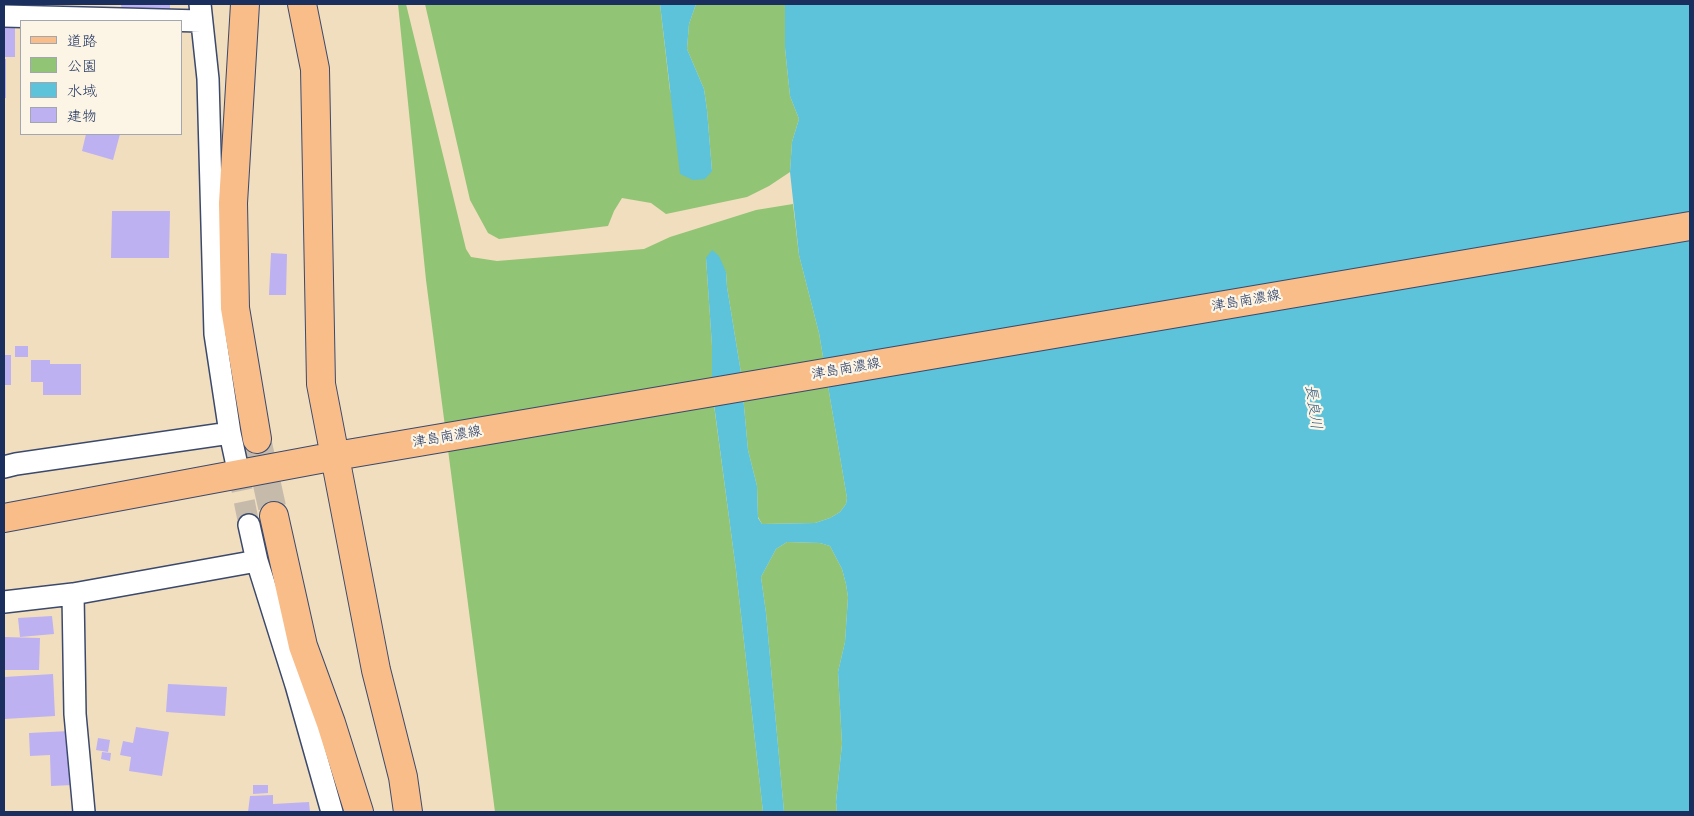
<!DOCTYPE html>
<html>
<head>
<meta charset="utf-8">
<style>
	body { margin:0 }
	#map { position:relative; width:1694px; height:816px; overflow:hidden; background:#f1debe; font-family:"Patrick Hand","Klee One",sans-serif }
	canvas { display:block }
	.frame { position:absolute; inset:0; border:5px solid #1b2f5e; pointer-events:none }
	.legend { position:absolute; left:20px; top:20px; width:162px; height:115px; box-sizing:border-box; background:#fcf5e5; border:1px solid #a2a6af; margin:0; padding:6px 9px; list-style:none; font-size:15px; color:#1b2f5e }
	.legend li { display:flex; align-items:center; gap:10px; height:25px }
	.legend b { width:25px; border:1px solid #a2a6af }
</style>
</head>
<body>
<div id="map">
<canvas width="1694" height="816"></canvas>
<div class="frame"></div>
<ul class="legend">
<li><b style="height:6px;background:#f8bd89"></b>道路</li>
<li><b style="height:14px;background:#91c474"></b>公園</li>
<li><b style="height:14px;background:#5cc3da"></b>水域</li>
<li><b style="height:14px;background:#bdb1f1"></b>建物</li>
</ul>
</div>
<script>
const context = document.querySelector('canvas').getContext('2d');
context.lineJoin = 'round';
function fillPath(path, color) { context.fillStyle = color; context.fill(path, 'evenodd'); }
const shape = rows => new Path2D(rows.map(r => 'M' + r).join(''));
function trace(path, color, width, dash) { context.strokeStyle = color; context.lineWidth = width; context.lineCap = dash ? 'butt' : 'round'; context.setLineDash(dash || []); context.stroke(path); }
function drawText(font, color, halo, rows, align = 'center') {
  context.font = font + ' "Patrick Hand","Klee One",sans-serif'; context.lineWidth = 4.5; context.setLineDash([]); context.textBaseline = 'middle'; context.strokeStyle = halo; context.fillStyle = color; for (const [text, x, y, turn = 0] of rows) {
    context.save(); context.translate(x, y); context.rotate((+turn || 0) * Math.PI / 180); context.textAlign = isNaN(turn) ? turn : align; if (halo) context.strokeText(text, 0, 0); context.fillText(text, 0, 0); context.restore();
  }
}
fillPath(shape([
	[398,4,406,4,466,249,471,257,497,261,644,249,670,237,756,210,793,204,799,255,819,333,847,498,846,504,840,512,830,518,815,523,762,524,758,517,757,486,748,450,741,373,727,287,726,272,706,258,712,346,712,390,736,570,763,812,495,812,426,280],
	[425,4,660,4,670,91,712,171,707,110,704,89,687,49,689,24,696,4,785,4,785,48,790,96,799,119,792,142,790,172,769,186,747,197,666,214,651,203,622,198,614,211,608,226,499,239,488,233,470,200],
	[787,542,820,543,830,546,842,569,846,584,848,597,845,642,838,672,842,744,836,802,837,812,784,812,766,613,761,577,776,549]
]), '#91c474');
fillPath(shape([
	[660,4,696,4,689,24,687,49,704,89,707,110,712,171,705,179,693,180,680,174],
	[785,4,1690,4,1690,812,837,812,836,802,842,744,838,672,845,642,848,597,846,584,842,569,830,546,820,543,787,542,776,549,761,577,766,613,784,812,763,812,736,570,712,389,712,346,706,258,712,250,719,256,726,272,727,287,741,373,748,450,757,486,758,518,762,524,815,523,830,518,840,512,846,504,847,498,819,333,799,255,790,172,792,142,799,119,790,96,785,48]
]), '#5cc3da');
fillPath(shape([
	[121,4,170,4,170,12,122,13],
	[4,24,15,24,15,57,4,57],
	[4,59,6,59,6,98,4,98],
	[86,134,120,134,113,160,82,151],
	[112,211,170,211,169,258,111,258],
	[271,253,287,254,286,295,269,295],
	[15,346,28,346,28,357,15,357],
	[4,355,11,355,11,385,4,385],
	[31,360,50,360,50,364,81,364,81,395,43,395,43,382,31,382],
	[52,616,54,634,20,637,18,618],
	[4,637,40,638,39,670,4,670],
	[53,674,55,716,4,719,4,677],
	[168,684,227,687,225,716,166,712],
	[136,727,169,732,162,776,129,771,131,757,120,755,123,741,133,743],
	[70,731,73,785,51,786,50,755,30,756,29,733],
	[98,738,110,740,108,752,96,750],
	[102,752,111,753,110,761,101,759],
	[253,785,268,785,268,793,253,794],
	[273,795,273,804,309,802,310,812,248,812,250,796]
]), '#bdb1f1');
trace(shape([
	[238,470,249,525]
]), '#c6bbab', 21, [21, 11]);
trace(shape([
	[257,439,274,516]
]), '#c6bbab', 28, [28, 14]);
const minor = shape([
	[200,4,208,79,215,334,230,433,238,470],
	[4,16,201,21],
	[4,467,16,464,230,433],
	[249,525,257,561,296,685,332,812],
	[73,594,75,714,84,812],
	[4,602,73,594,257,561]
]);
const primary = shape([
	[245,4,233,203,235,308,257,439],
	[302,4,315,69,321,384,376,670,403,777,408,812],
	[274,516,303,646,331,723,359,812],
	[4,518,336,456,1690,226]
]);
trace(minor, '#3b496c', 24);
trace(primary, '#3b496c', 30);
trace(minor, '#fff', 21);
trace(primary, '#f8bd89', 28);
drawText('14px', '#1b2f5e', '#fcf5e5', [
	["津島南濃線",1246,301,-10],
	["津島南濃線",846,369,-10],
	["津島南濃線",447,437,-10]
]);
drawText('italic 15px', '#2e5b83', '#fcf5e5', [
	["長良川",1313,407,82]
]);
</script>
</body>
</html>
